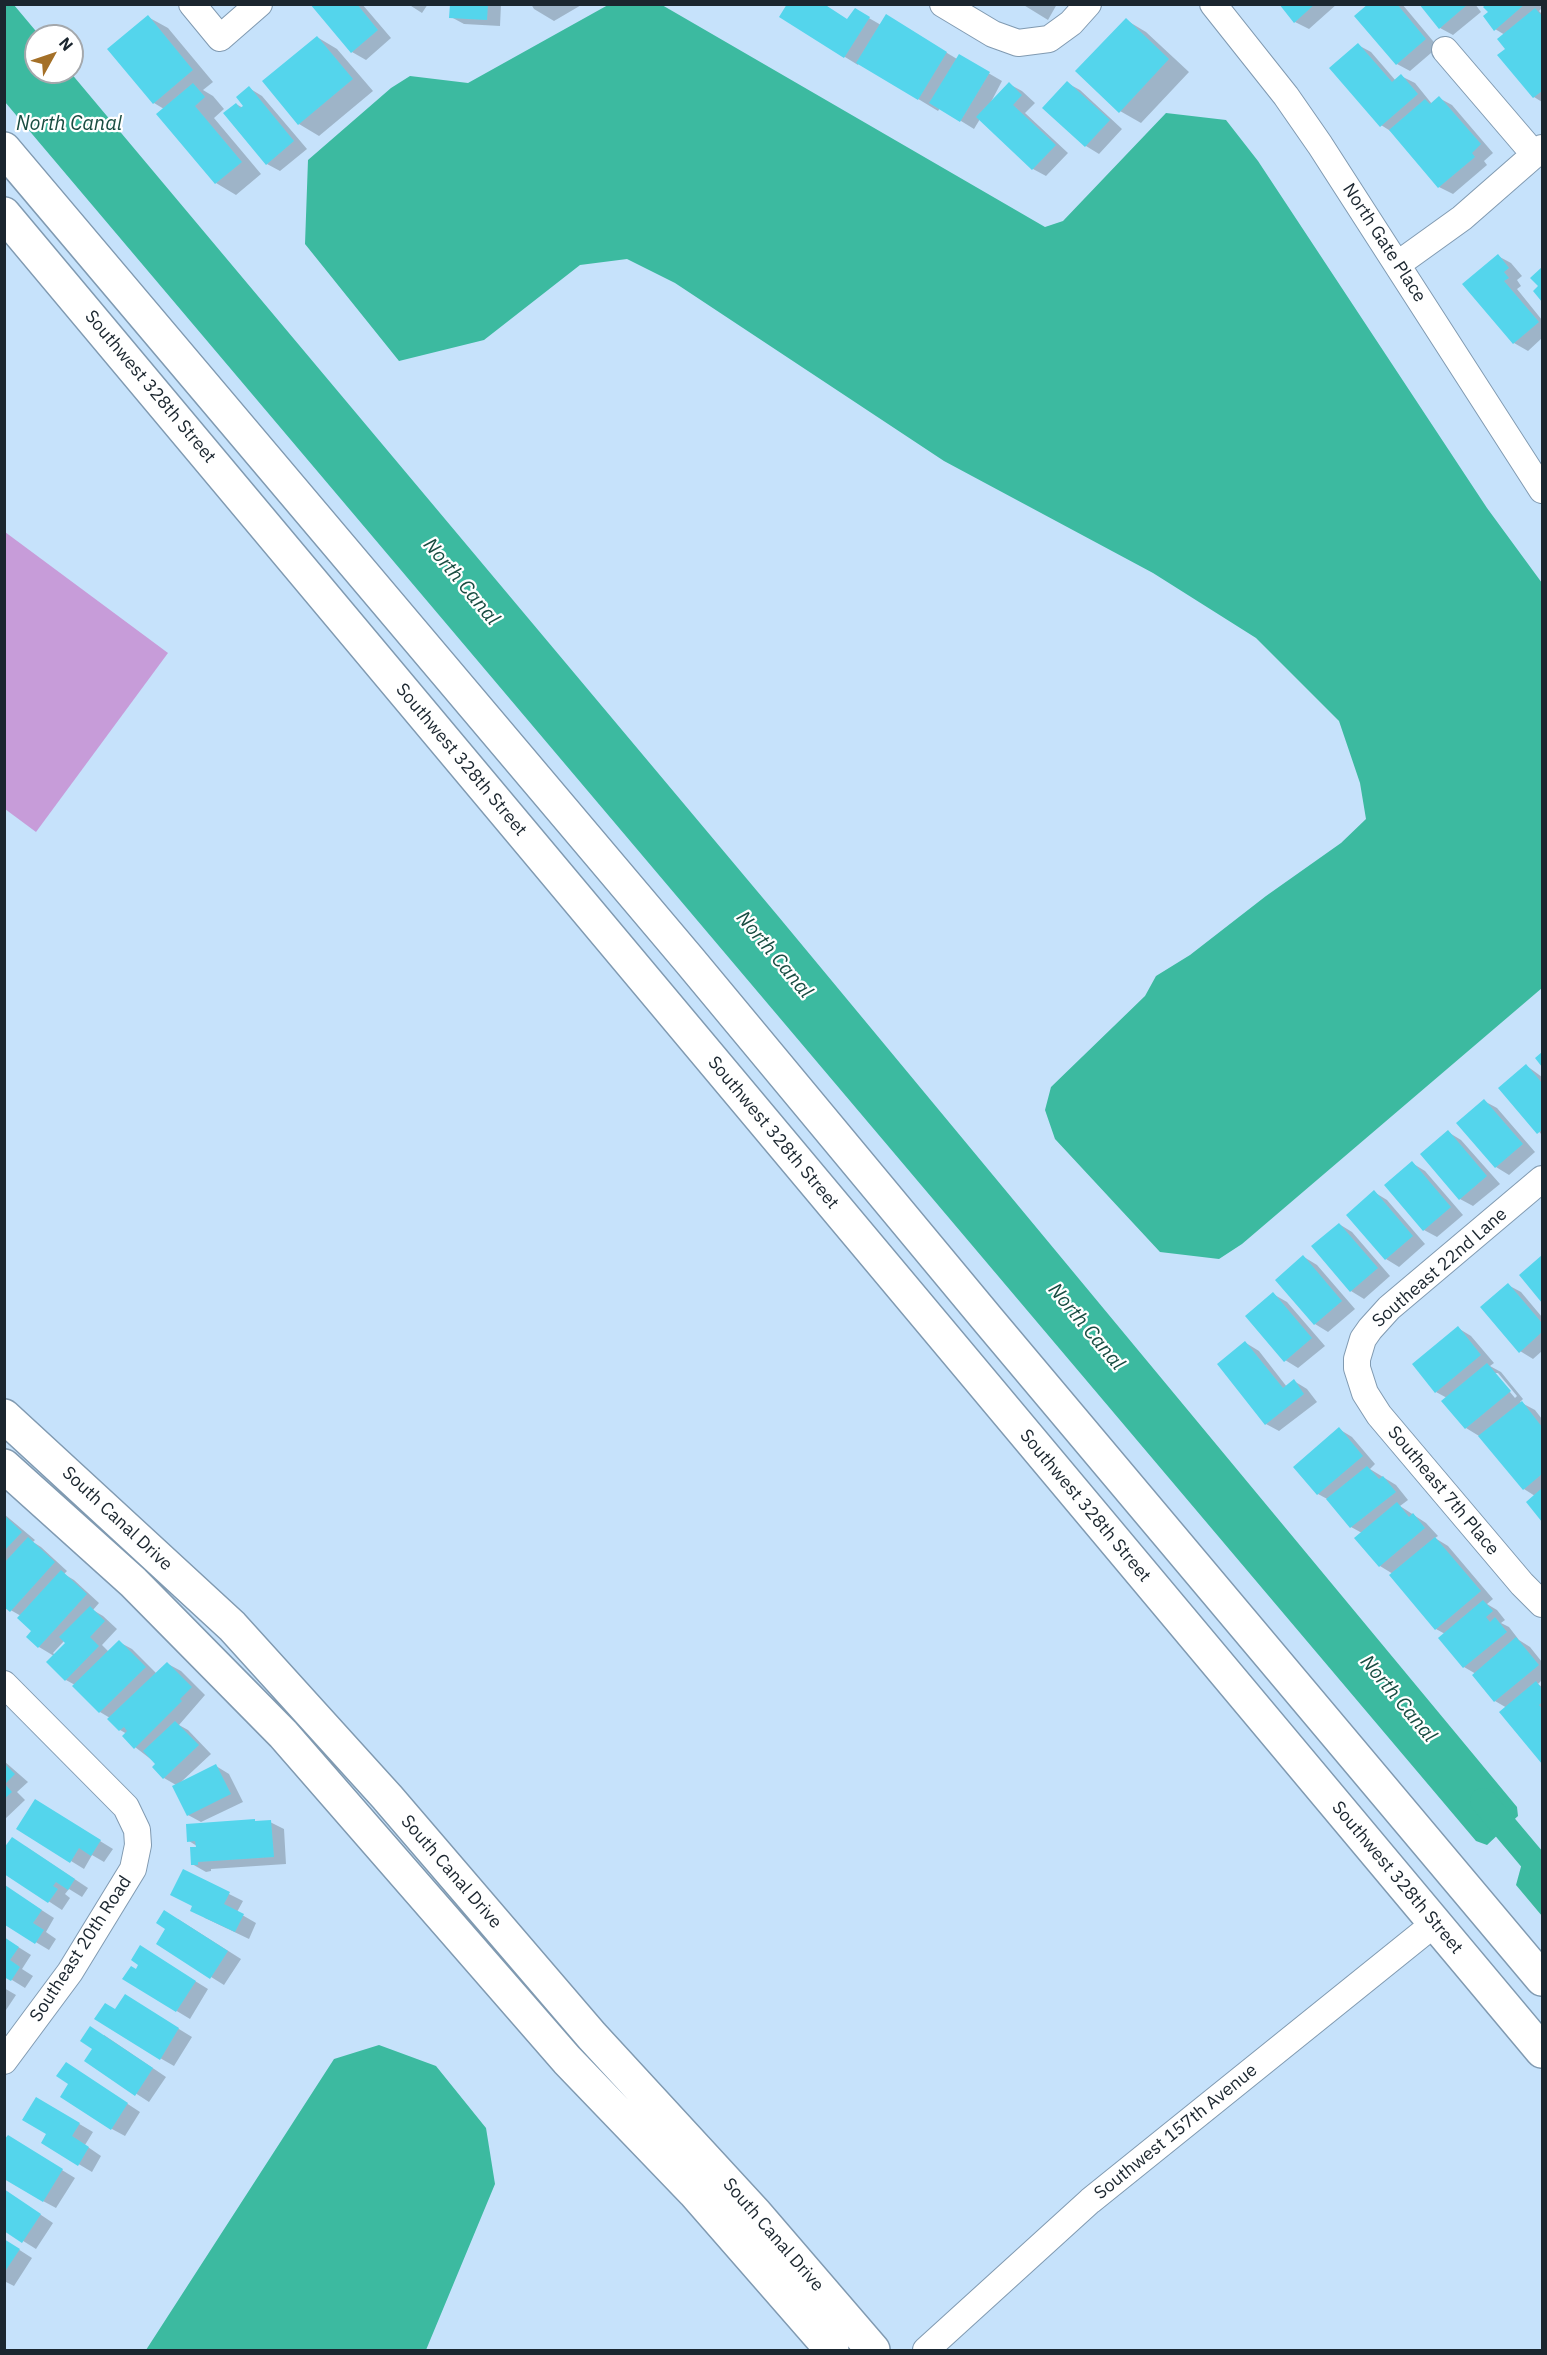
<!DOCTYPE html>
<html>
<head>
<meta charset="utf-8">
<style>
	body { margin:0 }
	#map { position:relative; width:1547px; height:2355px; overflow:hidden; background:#c6e2fb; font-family:"IBM Plex Sans",sans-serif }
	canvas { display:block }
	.frame { position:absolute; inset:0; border:6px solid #1b262f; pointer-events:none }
	.north { position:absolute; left:24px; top:24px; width:60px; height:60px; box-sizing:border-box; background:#fff; border:2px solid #a4a8ac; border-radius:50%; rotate:50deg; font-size:16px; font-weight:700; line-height:24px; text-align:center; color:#1b262f }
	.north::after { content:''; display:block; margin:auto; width:21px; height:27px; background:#a47028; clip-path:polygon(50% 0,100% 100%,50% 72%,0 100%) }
</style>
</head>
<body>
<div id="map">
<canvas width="1547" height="2355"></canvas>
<div class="frame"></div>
<div class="north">N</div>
</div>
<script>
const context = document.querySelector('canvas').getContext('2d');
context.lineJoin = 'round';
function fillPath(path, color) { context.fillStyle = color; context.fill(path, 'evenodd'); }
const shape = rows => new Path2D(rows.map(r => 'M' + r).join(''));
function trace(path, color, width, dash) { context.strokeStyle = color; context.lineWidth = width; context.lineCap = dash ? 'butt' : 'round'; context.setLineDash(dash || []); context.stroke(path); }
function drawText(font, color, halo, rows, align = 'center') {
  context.font = font + ' "IBM Plex Sans",sans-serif'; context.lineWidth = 4.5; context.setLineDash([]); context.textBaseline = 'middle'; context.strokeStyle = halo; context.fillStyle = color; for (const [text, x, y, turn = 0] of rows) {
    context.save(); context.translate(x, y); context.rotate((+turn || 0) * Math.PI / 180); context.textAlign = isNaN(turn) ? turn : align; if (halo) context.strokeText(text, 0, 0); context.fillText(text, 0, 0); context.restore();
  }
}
fillPath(shape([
	[5,532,168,653,36,832,5,809]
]), '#c79cd9');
fillPath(shape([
	[4,5,14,5,40,36,36,36,36,72,70,72,778,916,1517,1807,1518,1816,1487,1845,1476,1841,5,102],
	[608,5,662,5,1045,227,1063,221,1166,113,1226,120,1258,161,1487,508,1542,583,1542,988,1242,1244,1219,1259,1160,1252,1055,1139,1045,1110,1051,1087,1145,996,1156,976,1190,955,1266,896,1341,843,1366,819,1360,783,1339,721,1256,638,1153,573,944,461,675,283,627,259,580,265,484,340,399,361,305,244,308,160,391,88,410,76,468,83],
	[1542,1849,1542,1916,1516,1885,1522,1863],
	[379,2045,436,2066,486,2128,495,2184,426,2350,146,2350,334,2059]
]), '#3cbaa0');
fillPath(shape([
	[312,4,362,4,391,38,366,60,352,52],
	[408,4,428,4,422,13],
	[451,4,501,4,500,26,464,24,451,17],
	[531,4,583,4,554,21,534,9],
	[1022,4,1057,4,1048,20],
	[1281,4,1337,4,1309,29,1295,22],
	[1370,4,1402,4,1438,47,1410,71,1397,64],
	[1420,4,1475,4,1481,12,1453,35,1440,28],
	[1489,4,1539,4,1542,8,1539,11,1542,14,1542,102,1534,97,1507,49,1505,35,1495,29],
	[855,10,881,25,906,28,957,59,959,56,1002,81,991,102,1009,84,1022,91,1035,103,1025,113,1068,153,1046,176,1033,169,980,119,974,129,940,108,938,111,859,63,858,65,845,57,781,16,848,21],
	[148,17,168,28,213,82,203,90,213,96,224,109,214,118,261,174,236,195,216,183,158,114,164,109,154,103],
	[1126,20,1146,32,1189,72,1141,123,1120,111],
	[317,37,337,49,373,91,319,136,299,124],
	[1358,45,1371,52,1396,81,1401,76,1415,83,1432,104,1439,98,1452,105,1493,153,1484,161,1487,165,1453,194,1439,187,1392,132,1381,125],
	[1067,83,1080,90,1122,129,1099,154,1086,146,1044,108],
	[249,88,262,96,307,149,280,171,267,164,236,104,243,108],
	[1498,256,1511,263,1522,276,1517,280,1521,286,1517,289,1542,320,1542,338,1528,351,1514,343,1464,285],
	[1527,1066,1542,1077,1542,1135,1501,1089],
	[1484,1101,1497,1108,1535,1152,1509,1175,1496,1167],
	[1448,1132,1461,1140,1500,1184,1473,1206,1460,1199],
	[1412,1163,1425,1171,1463,1215,1437,1237,1424,1230],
	[1374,1192,1387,1200,1425,1244,1399,1267,1386,1259],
	[1339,1224,1352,1232,1390,1276,1364,1299,1351,1291],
	[1304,1257,1317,1265,1355,1309,1328,1332,1315,1324,1277,1280],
	[1542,1257,1542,1301,1521,1275],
	[1508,1285,1521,1292,1542,1317,1542,1351,1533,1359,1520,1351],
	[1273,1294,1287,1302,1325,1346,1298,1368,1285,1360],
	[1458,1328,1471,1336,1494,1363,1490,1366,1501,1372,1523,1399,1520,1402,1535,1410,1542,1419,1542,1519,1528,1502,1535,1496,1524,1489,1479,1436,1466,1428,1443,1401,1447,1398,1436,1392],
	[1494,1373,1498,1373,1517,1396,1515,1398],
	[1246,1343,1259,1351,1287,1387,1294,1381,1307,1389,1317,1402,1279,1431,1266,1424],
	[1339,1429,1352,1437,1375,1464,1370,1469,1396,1485,1408,1500,1400,1506,1426,1523,1438,1536,1435,1538,1448,1546,1493,1599,1487,1604,1497,1610,1505,1620,1501,1623,1509,1627,1519,1640,1530,1647,1542,1662,1542,1680,1538,1684,1542,1687,1542,1761,1501,1712,1507,1708,1495,1701,1474,1675,1476,1674,1464,1667,1440,1638,1445,1634,1436,1629,1393,1574,1380,1566,1362,1533,1351,1527,1329,1500,1318,1494,1295,1467],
	[4,1514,35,1540,33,1542,41,1547,67,1571,64,1574,74,1580,99,1603,93,1610,103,1616,117,1629,102,1645,109,1652,119,1642,132,1649,157,1674,168,1664,181,1671,205,1695,179,1725,188,1730,211,1754,181,1782,216,1766,229,1774,243,1802,201,1822,188,1815,176,1785,164,1778,154,1767,157,1764,135,1747,127,1734,120,1730,110,1718,100,1712,75,1685,66,1680,54,1656,39,1647,33,1631,21,1616,7,1608,4,1611],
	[64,1641,67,1643,55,1655,53,1653],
	[4,1761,28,1782,17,1792,25,1800,4,1820],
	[48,1809,113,1849,104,1862,92,1855,84,1869,71,1861],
	[270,1822,284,1829,286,1864,211,1869,211,1871,206,1872,192,1864,200,1848,189,1841,258,1823],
	[25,1846,88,1888,82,1897,69,1889,65,1894,70,1898,62,1910,4,1872],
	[183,1871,243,1901,237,1912,256,1923,249,1939,205,1918,194,1906],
	[4,1886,54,1918,46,1932,56,1939,49,1950,4,1923],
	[178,1919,241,1959,224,1985,158,1944,167,1929],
	[4,1938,31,1955,22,1969,33,1976,25,1988,4,1975],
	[153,1955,208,1989,190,2019,124,1979],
	[4,1988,16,1995,4,2013],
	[138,2004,192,2037,174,2066,160,2058,116,2011],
	[104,2035,166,2077,149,2102,86,2061],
	[79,2072,140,2112,125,2136,112,2129],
	[37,2099,93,2132,85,2145,101,2156,92,2172,43,2143,48,2134],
	[21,2145,75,2178,56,2208,43,2201],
	[4,2190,53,2223,36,2249,4,2229],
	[4,2240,32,2258,14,2286,4,2281]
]), '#0003');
trace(shape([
	[1483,1801,1542,1871]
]), '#3cbaa0', 26);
fillPath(shape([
	[310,4,357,4,378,30,351,53],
	[450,4,488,4,487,20,449,18],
	[787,4,824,4,847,19,855,8,870,17,844,58,779,17],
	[1279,4,1315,4,1294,23],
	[1368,4,1397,4,1426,39,1396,65,1354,16],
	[1419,4,1468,4,1439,29],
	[1486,4,1525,4,1494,31,1483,16,1488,12,1483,7],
	[1535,8,1542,16,1542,91,1533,98,1497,55,1505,49,1497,39],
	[886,14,947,52,918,100,856,63],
	[148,15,193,70,153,104,107,49],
	[1126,18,1169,59,1119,113,1075,71],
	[317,36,353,79,298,125,262,81],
	[1358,43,1392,82,1401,74,1418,94,1380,127,1329,68],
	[959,54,990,72,960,122,929,103],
	[1067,81,1110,120,1085,147,1042,108],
	[1009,82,1022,95,1013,105,1056,145,1032,170,976,117],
	[193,83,205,97,195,106,242,162,215,184,156,114],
	[249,86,294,141,266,165,223,113,236,103,240,108,243,106,236,97],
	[1439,96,1481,144,1472,153,1475,157,1438,188,1389,130,1425,99,1430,104],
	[1498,254,1509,268,1504,272,1509,278,1504,281,1539,322,1513,344,1462,284],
	[1542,267,1542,302,1533,291,1538,286,1530,278],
	[1542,1052,1542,1067,1535,1058],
	[1526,1064,1542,1083,1542,1130,1537,1134,1498,1088],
	[1484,1099,1523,1144,1495,1168,1456,1123],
	[1448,1130,1487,1176,1459,1200,1420,1154],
	[1412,1161,1451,1207,1423,1231,1384,1185],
	[1374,1190,1413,1236,1385,1260,1346,1215],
	[1339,1223,1378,1268,1350,1292,1311,1246],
	[1303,1255,1342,1301,1314,1325,1275,1280],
	[1542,1255,1542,1303,1519,1275],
	[1508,1283,1542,1323,1542,1332,1519,1353,1480,1307],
	[1273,1292,1312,1338,1284,1362,1245,1316],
	[1458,1326,1481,1355,1435,1393,1412,1364],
	[1245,1341,1283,1388,1294,1379,1304,1394,1265,1425,1217,1364],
	[1487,1363,1511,1391,1465,1429,1441,1401],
	[1522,1401,1542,1427,1542,1474,1523,1490,1478,1436],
	[1339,1427,1363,1456,1317,1495,1293,1467],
	[1367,1466,1379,1479,1383,1476,1396,1492,1350,1528,1326,1499],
	[1542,1488,1542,1522,1526,1502],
	[1397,1502,1409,1517,1413,1513,1425,1528,1379,1567,1354,1538],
	[4,1515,22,1532,4,1551],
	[28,1537,55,1562,10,1612,4,1607,4,1563],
	[1435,1537,1481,1591,1435,1630,1389,1575],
	[61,1570,87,1594,38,1648,26,1637,31,1631,17,1618],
	[1483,1600,1493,1611,1486,1617,1490,1622,1495,1617,1507,1632,1463,1668,1438,1638],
	[90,1606,105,1621,90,1637,99,1646,65,1681,46,1662,65,1643,59,1637],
	[1516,1637,1539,1665,1494,1702,1472,1675],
	[119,1640,146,1667,99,1713,72,1686],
	[167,1662,192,1687,180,1699,182,1701,134,1749,122,1736,127,1731,124,1727,119,1731,107,1719],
	[1536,1681,1542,1689,1542,1702,1539,1705,1542,1709,1542,1764,1499,1712],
	[175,1721,199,1745,163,1779,152,1767,155,1764,143,1751],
	[4,1763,15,1774,5,1784,12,1792,4,1799],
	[216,1764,231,1794,187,1816,172,1786],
	[35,1799,101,1840,91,1856,79,1848,70,1863,16,1829],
	[255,1819,255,1821,271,1820,274,1857,198,1862,198,1865,191,1865,190,1847,196,1847,195,1841,187,1842,186,1824],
	[12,1837,75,1879,68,1890,56,1882,53,1886,58,1889,48,1903,4,1874,4,1848],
	[183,1869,230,1892,224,1904,244,1914,235,1932,190,1911,192,1906,170,1895],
	[5,1885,42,1910,33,1923,44,1930,35,1944,5,1925],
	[164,1910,228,1951,210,1979,156,1944,165,1929,156,1923],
	[4,1937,19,1947,10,1960,20,1967,11,1981,4,1977],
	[140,1945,196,1981,176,2012,122,1979,131,1966,136,1969,138,1965,131,1960],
	[125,1994,179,2028,160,2060,94,2019,105,2003,115,2009],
	[90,2026,153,2068,135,2096,84,2061,92,2049,80,2041],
	[66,2062,128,2103,111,2130,60,2097,68,2084,56,2076],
	[36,2097,80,2123,72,2136,89,2147,78,2166,41,2143,46,2134,22,2120],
	[8,2135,63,2169,43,2202,4,2179,4,2140],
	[4,2189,41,2214,22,2243,4,2231],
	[4,2239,20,2249,4,2273]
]), '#54d5ec');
const minor = shape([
	[192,4,220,38,259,4],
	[943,4,993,34,1018,43,1049,39,1071,23,1088,4],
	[1213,4,1286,96,1320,145,1542,490],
	[1445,50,1534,154],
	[1398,264,1462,218,1542,148],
	[1542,1179,1389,1308,1370,1329,1363,1339,1357,1359,1357,1368,1365,1393,1379,1415,1522,1584,1542,1604],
	[4,1684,126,1807,137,1830,138,1845,133,1869,70,1972,4,2061],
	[926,2350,1090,2201,1434,1924]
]);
const tertiary = shape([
	[4,149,690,961,989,1321,1542,1979],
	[4,214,1542,2051],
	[4,1416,232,1626,387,1797,592,2036,756,2214,873,2350],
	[4,1466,133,1582,283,1734,567,2060,694,2192,832,2350]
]);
trace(minor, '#809ab1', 28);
trace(tertiary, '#809ab1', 36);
trace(minor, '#fff', 26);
trace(tertiary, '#fff', 33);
drawText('18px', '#1b262f', '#fff', [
	["North Gate Place",1384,243,57],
	["Southwest 328th Street",150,387,50],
	["Southwest 328th Street",461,760,50],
	["Southwest 328th Street",773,1133,50],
	["Southeast 22nd Lane",1440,1268,-41],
	["Southeast 7th Place",1443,1491,50],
	["Southwest 328th Street",1085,1506,50],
	["South Canal Drive",117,1519,43],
	["South Canal Drive",451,1872,49],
	["Southwest 328th Street",1397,1878,50],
	["Southeast 20th Road",81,1949,-57],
	["Southwest 157th Avenue",1176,2132,-39],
	["South Canal Drive",773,2235,49]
]);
drawText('italic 20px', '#194d42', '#fff', [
	["North Canal",69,124],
	["North Canal",461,582,50],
	["North Canal",774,955,50],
	["North Canal",1086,1327,50],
	["North Canal",1398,1699,50]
]);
</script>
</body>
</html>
